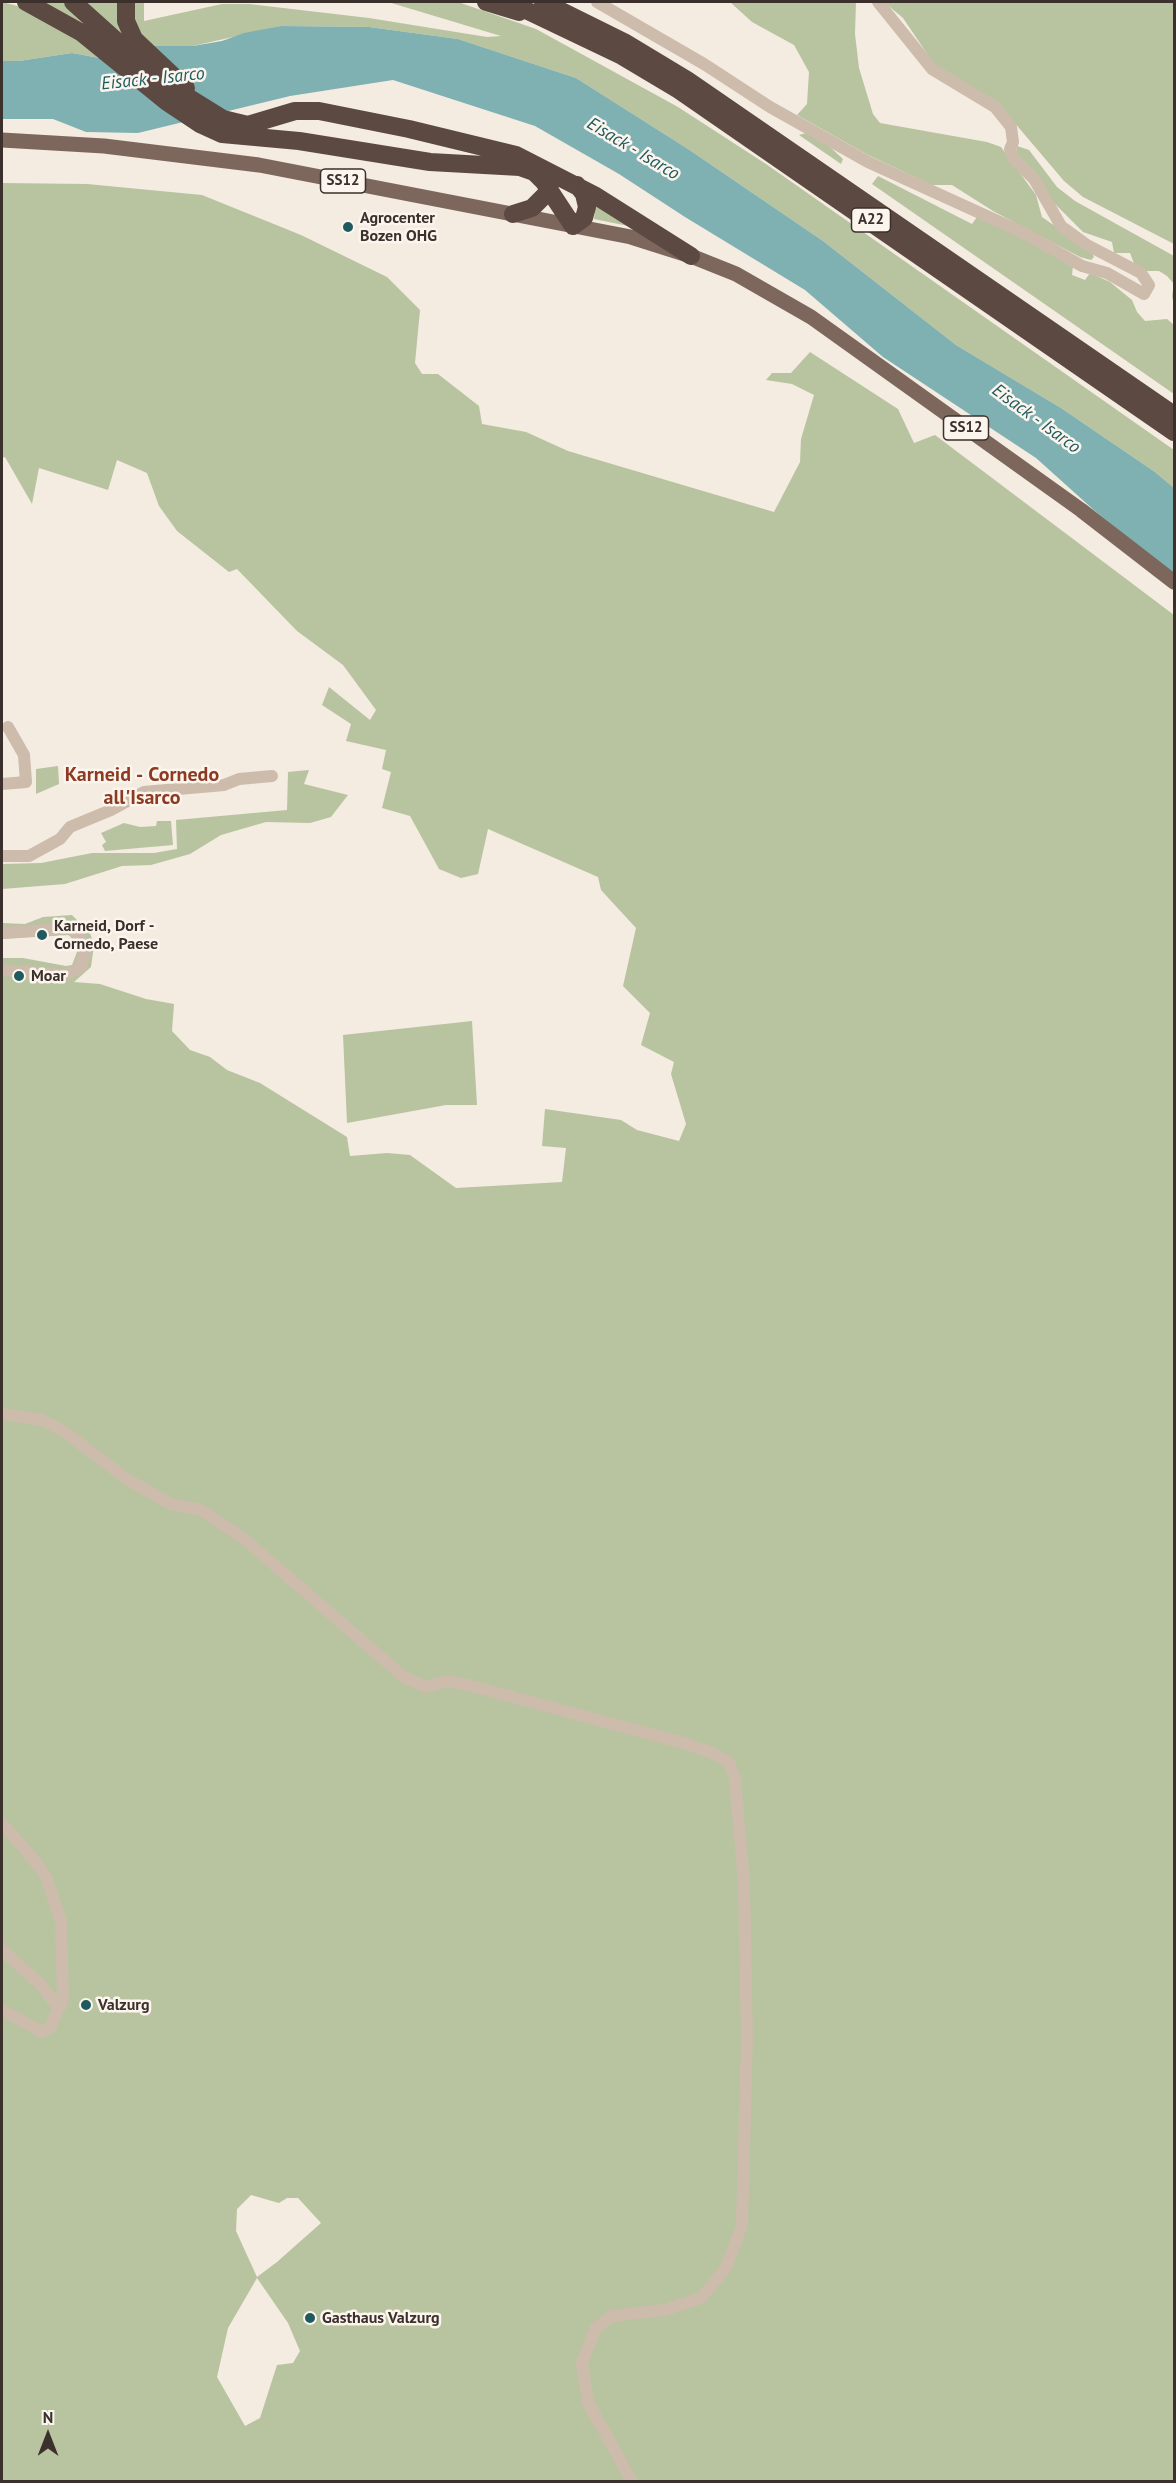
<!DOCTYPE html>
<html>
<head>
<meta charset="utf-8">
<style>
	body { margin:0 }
	#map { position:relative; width:1176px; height:2483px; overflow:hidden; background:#f4ebe1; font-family:"PT Sans",sans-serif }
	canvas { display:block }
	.frame { position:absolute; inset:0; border:3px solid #3b302b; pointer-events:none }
	.north { position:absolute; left:18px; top:2405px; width:60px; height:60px; -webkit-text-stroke:4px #fbf5ee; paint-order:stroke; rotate:0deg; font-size:16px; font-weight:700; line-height:24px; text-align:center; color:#3b302b }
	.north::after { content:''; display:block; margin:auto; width:21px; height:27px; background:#3b302b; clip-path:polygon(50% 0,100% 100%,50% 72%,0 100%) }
</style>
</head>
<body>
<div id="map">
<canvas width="1176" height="2483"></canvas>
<div class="frame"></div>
<div class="north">N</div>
</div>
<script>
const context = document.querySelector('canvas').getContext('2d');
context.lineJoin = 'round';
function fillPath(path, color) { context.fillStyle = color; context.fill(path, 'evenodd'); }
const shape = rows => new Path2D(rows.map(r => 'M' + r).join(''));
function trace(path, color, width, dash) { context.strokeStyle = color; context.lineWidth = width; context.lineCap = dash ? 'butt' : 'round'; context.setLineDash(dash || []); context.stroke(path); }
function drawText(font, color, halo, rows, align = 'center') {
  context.font = font + ' "PT Sans",sans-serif'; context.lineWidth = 5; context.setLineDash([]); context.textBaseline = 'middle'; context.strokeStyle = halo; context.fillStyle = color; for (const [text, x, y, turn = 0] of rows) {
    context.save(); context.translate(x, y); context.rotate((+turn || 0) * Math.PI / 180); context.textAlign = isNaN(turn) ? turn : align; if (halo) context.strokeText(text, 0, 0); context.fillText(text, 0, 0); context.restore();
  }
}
fillPath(shape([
	[2,2,22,7,51,21,105,59,72,53,19,61,2,61],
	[41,2,64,2,91,30,62,12],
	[82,2,120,2,126,38],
	[132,2,144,2,144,21,222,4,249,4,369,18,487,37,501,36,388,2,458,2,536,29,678,107,766,164,1174,450,1174,488,1155,472,1061,408,956,345,823,241,688,149,576,78,458,39,369,27,281,26,193,46,150,46,133,29],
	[730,2,856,2,855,34,859,68,873,114,880,123,987,142,1001,147,1036,195,1042,217,1091,251,1094,257,1091,260,1080,257,993,211,952,185,932,185,868,155,797,115,807,104,809,72,794,45,752,22],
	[884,2,1174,2,1174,244,1083,197,1064,181,997,102,934,64,903,18],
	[806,133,829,146,843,159,841,164,799,135],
	[1017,146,1029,150,1057,187,1075,201,1174,256,1174,305,1172,296,1174,284,1167,276,1159,271,1146,271,1135,266,1130,253,1114,253,1112,242,1083,232,1052,201,1016,155],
	[878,176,972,224,977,217,1007,230,1073,266,1072,275,1085,280,1090,273,1110,282,1132,300,1137,312,1145,321,1167,319,1174,325,1174,394,872,184],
	[2,183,87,184,202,195,301,235,387,277,420,310,415,363,422,374,438,374,479,406,482,424,526,432,568,451,774,512,800,462,801,439,814,395,792,384,766,380,772,373,791,373,810,352,898,409,914,443,935,435,1174,615,1174,2481,2,2481,2,958,23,958,66,966,72,965,77,952,77,945,69,935,2,939,2,923,25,924,43,917,72,915,90,933,94,945,91,967,74,982,100,984,146,999,174,1004,172,1031,190,1050,210,1057,227,1070,260,1083,347,1137,350,1156,387,1153,410,1155,456,1188,562,1182,566,1148,542,1146,545,1109,621,1120,637,1130,679,1141,686,1124,671,1074,674,1062,641,1045,650,1013,623,986,636,928,601,890,598,877,488,829,478,874,461,878,439,869,410,816,382,808,391,772,382,769,386,750,346,741,351,724,322,705,329,687,370,720,376,710,343,665,297,631,237,569,229,572,177,531,159,506,147,473,117,460,108,490,39,468,32,504,5,457,2,458],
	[251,2195,279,2203,287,2198,298,2198,321,2223,277,2262,257,2277,236,2231,237,2209],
	[257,2278,288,2323,300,2351,293,2363,277,2365,260,2418,245,2426,217,2377,228,2328],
	[596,201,638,228,594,219],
	[58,766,59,784,36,794,36,769],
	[309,770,304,784,348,795,331,817,310,823,266,822,221,835,190,854,151,865,122,866,65,884,2,889,2,864,41,863,92,853,154,853,177,849,176,820,287,810,288,772],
	[157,821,171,821,173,845,105,851,102,845,106,842,101,833,124,823,140,827,156,826],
	[472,1021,477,1105,446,1105,347,1123,343,1035]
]), '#b8c4a0');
fillPath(shape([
	[281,26,369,27,458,39,576,78,688,149,823,241,956,345,1061,408,1155,472,1174,488,1174,575,1095,511,1036,458,883,357,805,290,685,217,619,174,535,126,393,80,290,96,138,133,86,132,53,119,2,119,2,61,19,61,72,53,105,59,150,46,193,46,222,41,244,33]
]), '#7fb0b2');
trace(shape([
	[597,2,704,64,770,107,868,162,1024,233,1082,266,1107,273,1144,294,1149,285,1141,273,1087,245,1061,226,1034,179,1013,158,1010,149,1013,142,1011,127,995,107,932,69,878,2],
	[2,784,26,782,24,755,8,727],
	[2,856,29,856,60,839,70,827,111,810,144,792,224,785,239,779,272,776],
	[2,933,67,928,76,932,86,948,81,967,65,975,2,970],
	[2,1414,42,1420,65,1432,127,1479,171,1504,201,1510,243,1538,404,1677,426,1687,446,1681,468,1685,684,1743,710,1752,729,1762,735,1779,744,1883,747,2039,742,2225,726,2268,701,2298,665,2310,612,2316,595,2329,582,2363,588,2402,632,2482],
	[2,1824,25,1849,46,1876,61,1921,63,1998,50,2028,42,2032,2,2010],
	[2,1950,41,1985,54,2002,61,2006]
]), '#cdbbac', 12);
trace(shape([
	[2,140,104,146,259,165,631,237,691,256,736,274,811,317,1081,510,1174,582]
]), '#7d675c', 15);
trace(shape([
	[26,2,82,33,167,102,200,124,222,134,299,141,430,162,520,167,534,172,544,182,573,226,584,218,587,207,584,194,577,185],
	[73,2,160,80,223,119,248,125,295,111,319,111,409,129,516,155,596,196,691,256],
	[126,2,126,21,134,39,186,88],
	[486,2,519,12],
	[509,2,622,56,679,90,1174,432],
	[543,2,624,42,687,80,1174,415],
	[513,214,532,208,550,190]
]), '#5c4a42', 18);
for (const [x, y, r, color] of [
	[348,227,6,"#1f5a5e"],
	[42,935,6,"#1f5a5e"],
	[19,976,6,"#1f5a5e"],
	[86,2005,6,"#1f5a5e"],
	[310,2318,6,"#1f5a5e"]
]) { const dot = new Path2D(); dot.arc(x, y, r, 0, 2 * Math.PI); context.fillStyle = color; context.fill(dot); trace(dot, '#fbf5ee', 2); }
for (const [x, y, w] of [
	[343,181,45],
	[871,220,39],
	[966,428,45]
]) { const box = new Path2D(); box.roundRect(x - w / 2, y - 12, w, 24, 4.5); context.fillStyle = '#fbf5ee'; context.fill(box); trace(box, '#3b302b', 1.5); }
drawText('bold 15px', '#3b302b', null, [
	["SS12",343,181],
	["A22",871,220],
	["SS12",966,428]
]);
drawText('bold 16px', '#3b302b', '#fbf5ee', [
	["Agrocenter",360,218],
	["Bozen OHG",360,236],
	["Karneid, Dorf -",54,926],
	["Cornedo, Paese",54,944],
	["Moar",31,976],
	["Valzurg",98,2005],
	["Gasthaus Valzurg",322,2318]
], 'left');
drawText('italic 18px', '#1f5a5e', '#fbf5ee', [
	["Eisack - Isarco",153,79,-6],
	["Eisack - Isarco",633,149,31],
	["Eisack - Isarco",1036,419,36]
]);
drawText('bold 20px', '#8c3b22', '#fbf5ee', [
	["Karneid - Cornedo",142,775],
	["all'Isarco",142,798]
]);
</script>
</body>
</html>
